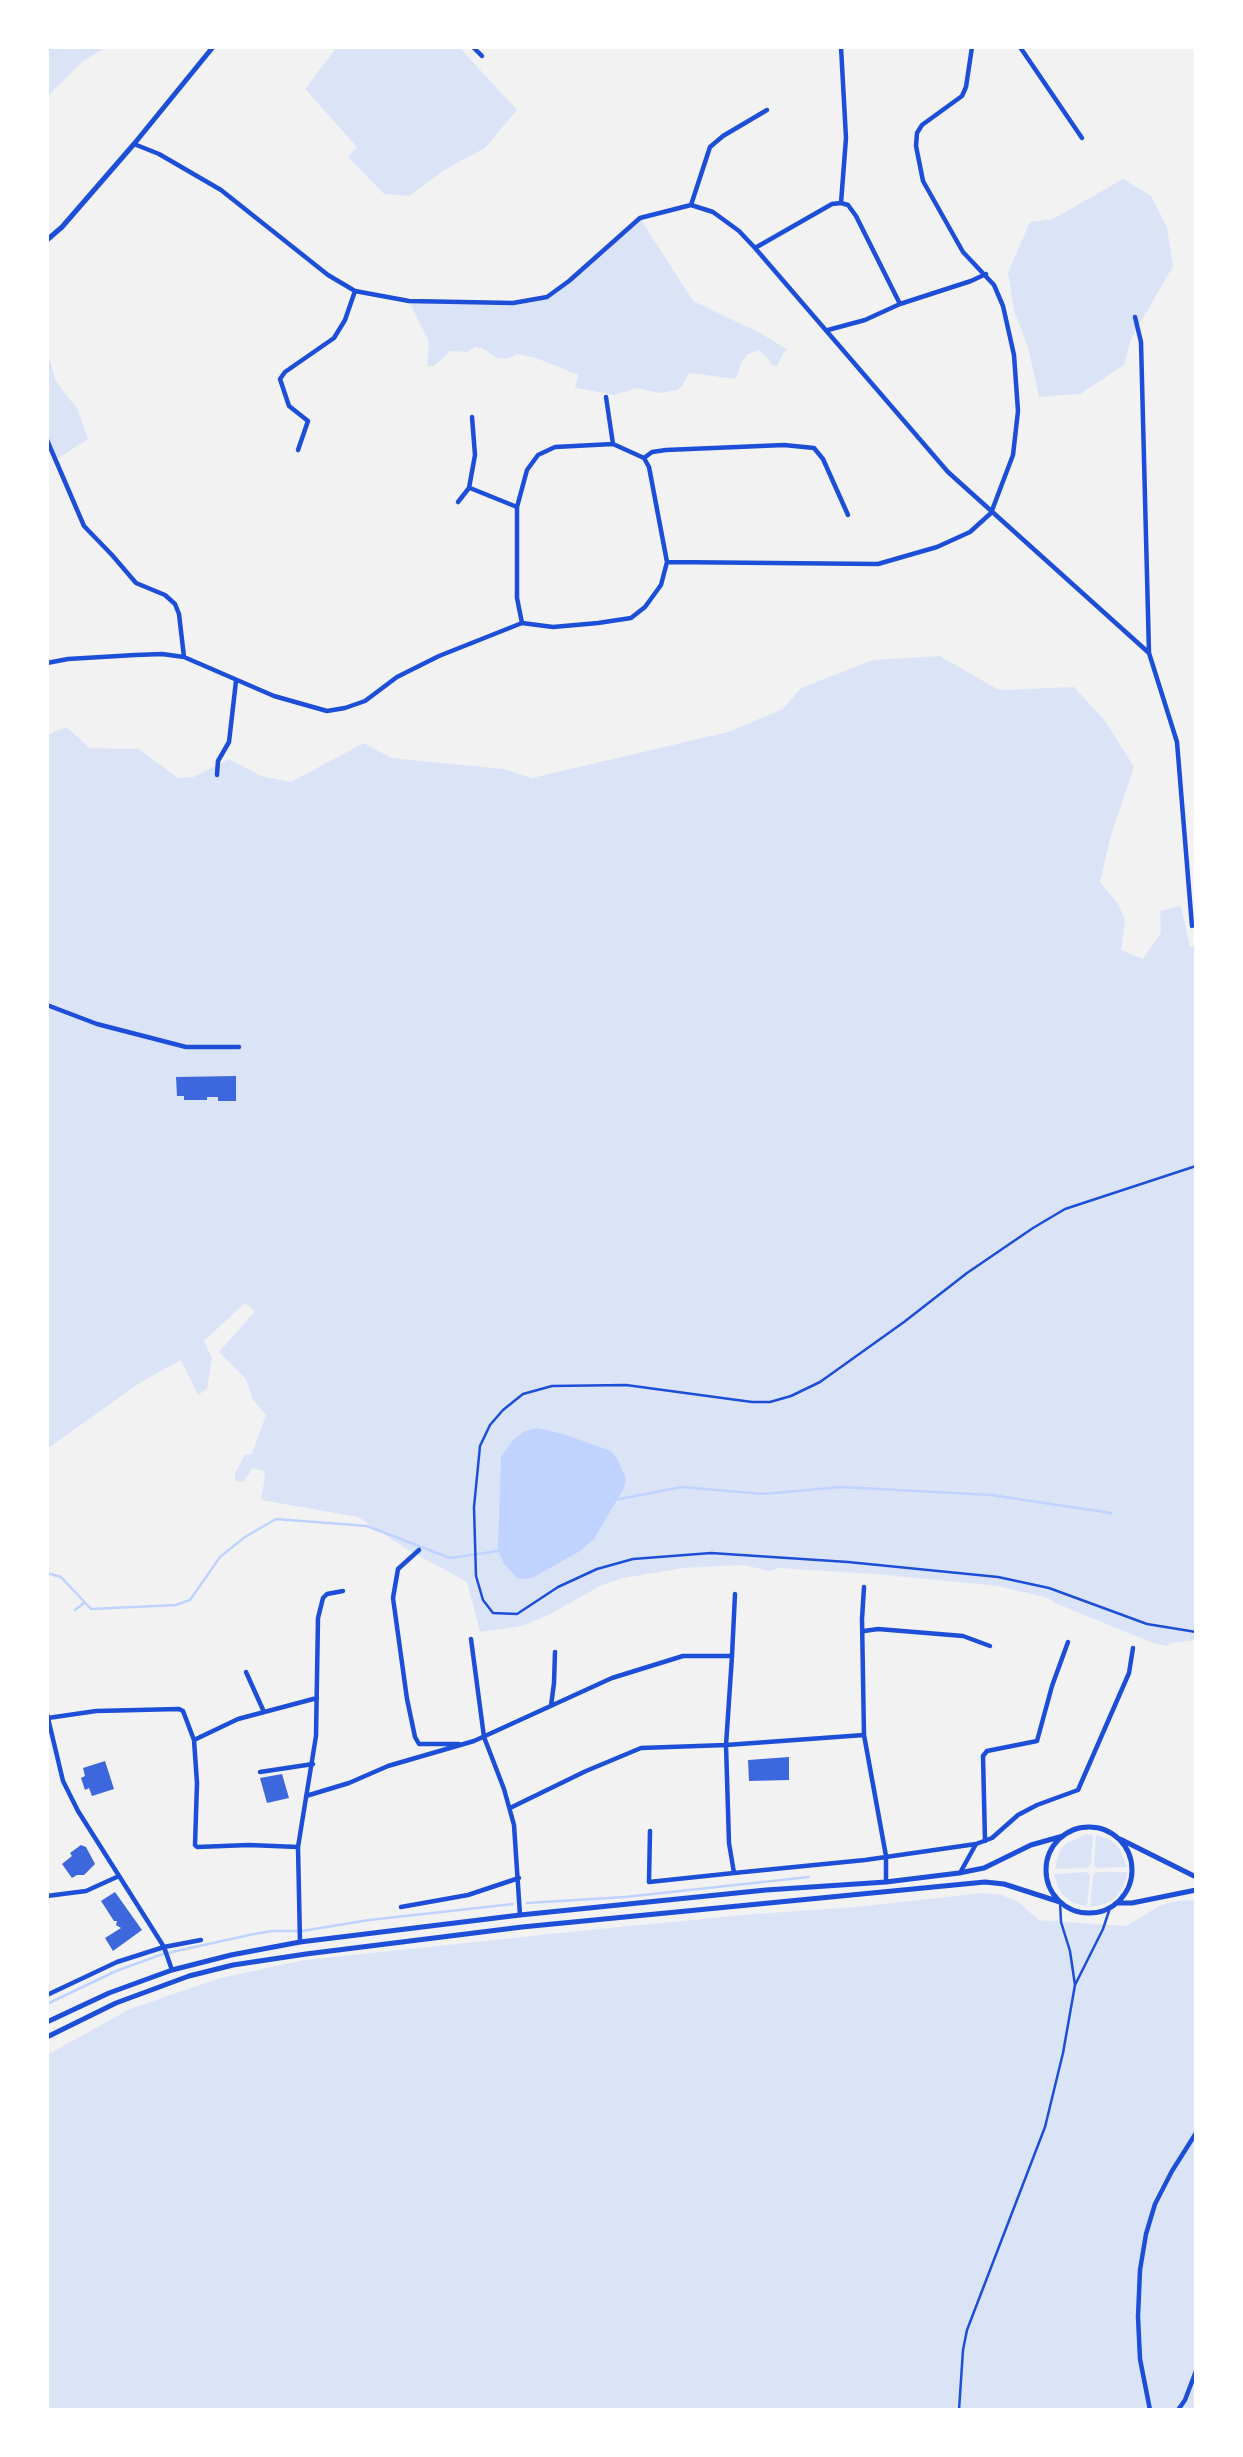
<!DOCTYPE html>
<html>
<head>
<meta charset="utf-8">
<style>
	body { margin:0 }
	#map { position:relative; width:1243px; height:2457px; overflow:hidden; background:#f2f2f2; font-family:Rubik,sans-serif }
	canvas { display:block }
	.frame { position:absolute; inset:0; border:49px solid #fff; pointer-events:none }
</style>
</head>
<body>
<div id="map">
<canvas width="1243" height="2457"></canvas>
<div class="frame"></div>
</div>
<script>
const context = document.querySelector('canvas').getContext('2d');
context.lineJoin = 'round';
function fillPath(path, color) { context.fillStyle = color; context.fill(path, 'evenodd'); }
const shape = rows => new Path2D(rows.map(r => 'M' + r).join(''));
function trace(path, color, width, dash) { context.strokeStyle = color; context.lineWidth = width; context.lineCap = dash ? 'butt' : 'round'; context.setLineDash(dash || []); context.stroke(path); }
fillPath(shape([
	[47,47,107,47,83,61,47,97],
	[337,47,459,47,517,110,485,148,446,169,409,196,384,194,348,157,357,147,305,89],
	[1123,179,1151,196,1167,227,1173,266,1131,339,1124,365,1080,394,1039,397,1028,347,1014,311,1008,272,1030,222,1053,219],
	[640,218,693,301,760,333,788,350,784,352,777,366,772,365,768,358,758,350,748,354,741,363,736,379,689,373,682,386,677,390,660,393,636,388,615,395,575,388,578,375,536,358,517,354,506,359,497,358,482,348,475,347,467,352,450,351,434,366,427,366,429,342,409,301,513,303,547,297,569,281],
	[47,351,56,381,78,410,88,439,58,458,47,435],
	[940,656,999,690,1074,687,1106,722,1134,767,1111,835,1100,882,1119,905,1125,920,1121,950,1143,959,1161,933,1160,911,1181,906,1190,947,1196,947,1196,1640,1169,1643,1168,1646,1153,1643,1055,1603,1048,1598,998,1586,875,1574,779,1568,770,1571,743,1565,684,1568,623,1578,602,1585,550,1614,523,1626,480,1632,467,1582,408,1550,358,1517,261,1500,265,1476,263,1471,253,1468,243,1482,235,1481,235,1474,243,1458,245,1455,252,1454,266,1415,253,1400,246,1379,219,1352,255,1311,245,1303,204,1341,212,1358,207,1389,198,1395,181,1360,141,1382,47,1449,47,735,66,727,90,748,139,749,178,778,193,777,229,759,261,776,291,782,364,743,391,758,503,769,532,778,728,732,783,709,801,688,873,660],
	[1087,1834,1093,1835,1091,1864,1087,1868,1055,1869,1059,1852,1067,1843],
	[1096,1835,1109,1839,1118,1846,1127,1867,1097,1868,1094,1865],
	[1087,1872,1090,1875,1087,1907,1072,1902,1063,1895,1057,1885,1054,1874],
	[1097,1872,1127,1872,1126,1879,1122,1889,1115,1898,1105,1904,1090,1907,1093,1875],
	[983,1893,1002,1895,1018,1902,1039,1920,1126,1926,1161,1905,1177,1901,1196,1900,1196,2410,47,2410,47,2055,130,2009,220,1978,305,1960,598,1929,755,1914,855,1907]
]), '#dbe4f7');
fillPath(shape([
	[538,1428,563,1434,611,1451,618,1460,626,1479,624,1488,594,1539,580,1551,534,1577,523,1579,517,1578,505,1565,498,1551,501,1457,513,1440,525,1431]
]), '#bfd3fe');
trace(shape([
	[614,1500,682,1487,763,1494,841,1487,991,1495,1111,1513],
	[47,1573,61,1577,91,1609,176,1605,190,1600,220,1557,245,1537,276,1519,367,1526,450,1558,498,1551],
	[75,1610,84,1603],
	[527,1903,625,1897,809,1877],
	[47,2004,116,1971,163,1954,254,1934,272,1931,302,1931,369,1920,513,1904]
]), '#bfd3fe', 2.5);
fillPath(shape([
	[236,1076,236,1101,218,1101,218,1097,207,1097,207,1100,184,1100,184,1096,177,1096,176,1077],
	[789,1757,789,1780,749,1781,748,1760],
	[105,1761,114,1789,92,1796,89,1788,85,1790,81,1778,85,1776,83,1768],
	[282,1774,289,1798,267,1803,260,1778],
	[81,1845,86,1847,95,1864,84,1875,77,1875,72,1878,62,1864,72,1856,70,1853],
	[115,1892,142,1930,113,1951,105,1938,121,1928,116,1925,117,1921,114,1921,101,1901]
]), '#3d67dc');
trace(shape([
	[1196,1166,1065,1209,1033,1228,967,1273,904,1322,820,1382,791,1396,770,1402,752,1402,626,1385,552,1386,523,1394,503,1410,490,1425,480,1446,474,1507,476,1576,483,1600,493,1613,517,1614,558,1587,597,1569,633,1559,711,1553,848,1562,998,1577,1049,1588,1147,1624,1196,1632],
	[1075,1985,1103,1929,1110,1908],
	[959,2410,963,2350,967,2330,1045,2127,1063,2053,1075,1985,1070,1951,1061,1922,1060,1902]
]), '#1d4ed8', 2.5);
trace(shape([
	[473,47,482,56],
	[841,47,846,138,841,203],
	[1020,47,1082,138],
	[134,144,159,154,221,190,328,275,355,291,409,301,513,303,547,297,569,281,640,218,691,205,713,212,739,231,755,248,948,472,1149,653],
	[691,205,710,147,723,136,767,110],
	[755,248,832,204,841,203,848,205,856,216,900,304],
	[1135,317,1141,342,1149,653,1177,742,1192,926],
	[828,330,865,320,900,304,971,281,986,274],
	[606,397,613,444],
	[47,440,84,526,112,555,136,583,165,595,175,604,179,614,184,657,274,696,327,711,345,708,365,701,397,677,439,656,522,623,553,627,598,623,631,618,645,607,661,585,667,562,649,467,644,458,613,444,555,447,538,455,527,470,517,507,517,598,522,623],
	[298,450,308,421,289,406,280,379,285,372,334,338,345,320,355,291],
	[644,458,652,452,666,450,784,445,814,448,823,459,848,515],
	[470,488,517,507],
	[458,502,469,488,475,455,472,417],
	[667,562,878,564,937,547,970,532,991,513,1013,455,1018,411,1014,355,1003,306,994,285,963,252,923,181,916,146,917,133,922,125,962,96,966,87,972,47],
	[47,663,68,659,135,655,162,654,184,657],
	[217,775,218,761,229,742,236,681],
	[47,1005,97,1024,186,1047,239,1047],
	[419,1550,398,1569,393,1598,407,1699,415,1737,419,1744,459,1744],
	[864,1587,862,1619,864,1735,886,1856,886,1882],
	[864,1631,878,1629,963,1636,990,1646],
	[471,1639,484,1737,504,1789,514,1825,520,1915],
	[732,1656,735,1594],
	[246,1672,264,1712],
	[551,1706,554,1683,555,1652],
	[47,1714,63,1781,78,1811,164,1947,172,1970],
	[48,1718,96,1711,179,1709,183,1711,194,1740],
	[260,1772,313,1764],
	[306,1796,349,1783,388,1766,474,1741,612,1678,683,1656,732,1656,726,1745,864,1735],
	[510,1808,586,1771,641,1748,726,1745,729,1843,734,1873,865,1860,976,1844],
	[650,1831,649,1882,734,1873],
	[985,1841,983,1756,987,1751,1037,1741,1052,1686,1068,1642],
	[298,1847,249,1845,197,1847,195,1845,197,1783,194,1740,238,1719,317,1698],
	[960,1873,976,1844,992,1838,1018,1815,1037,1805,1078,1790,1129,1673,1133,1648],
	[47,1896,86,1891,119,1876],
	[401,1907,468,1895,519,1878],
	[300,1942,298,1847,316,1736,318,1618,323,1598,327,1594,343,1591],
	[47,1995,117,1962,164,1947,201,1940],
	[1150,2410,1140,2359,1138,2317,1140,2270,1146,2234,1155,2204,1172,2171,1196,2133],
	[1178,2410,1185,2400,1196,2371]
]), '#1d4ed8', 4.5);
trace(shape([
	[47,240,62,227,134,144,213,47],
	'1046 1870a43 43 0 1 1 86 0a43 43 0 1 1-86 0Z',
	[1120,1839,1196,1877],
	[1118,1903,1132,1903,1196,1890],
	[47,2022,109,1993,172,1970,231,1955,300,1942,520,1915,766,1890,886,1882,959,1873,984,1868,1031,1845,1063,1836],
	[47,2037,116,2003,189,1976,233,1965,306,1954,522,1927,985,1882,1004,1884,1060,1902]
]), '#1d4ed8', 5);
</script>
</body>
</html>
